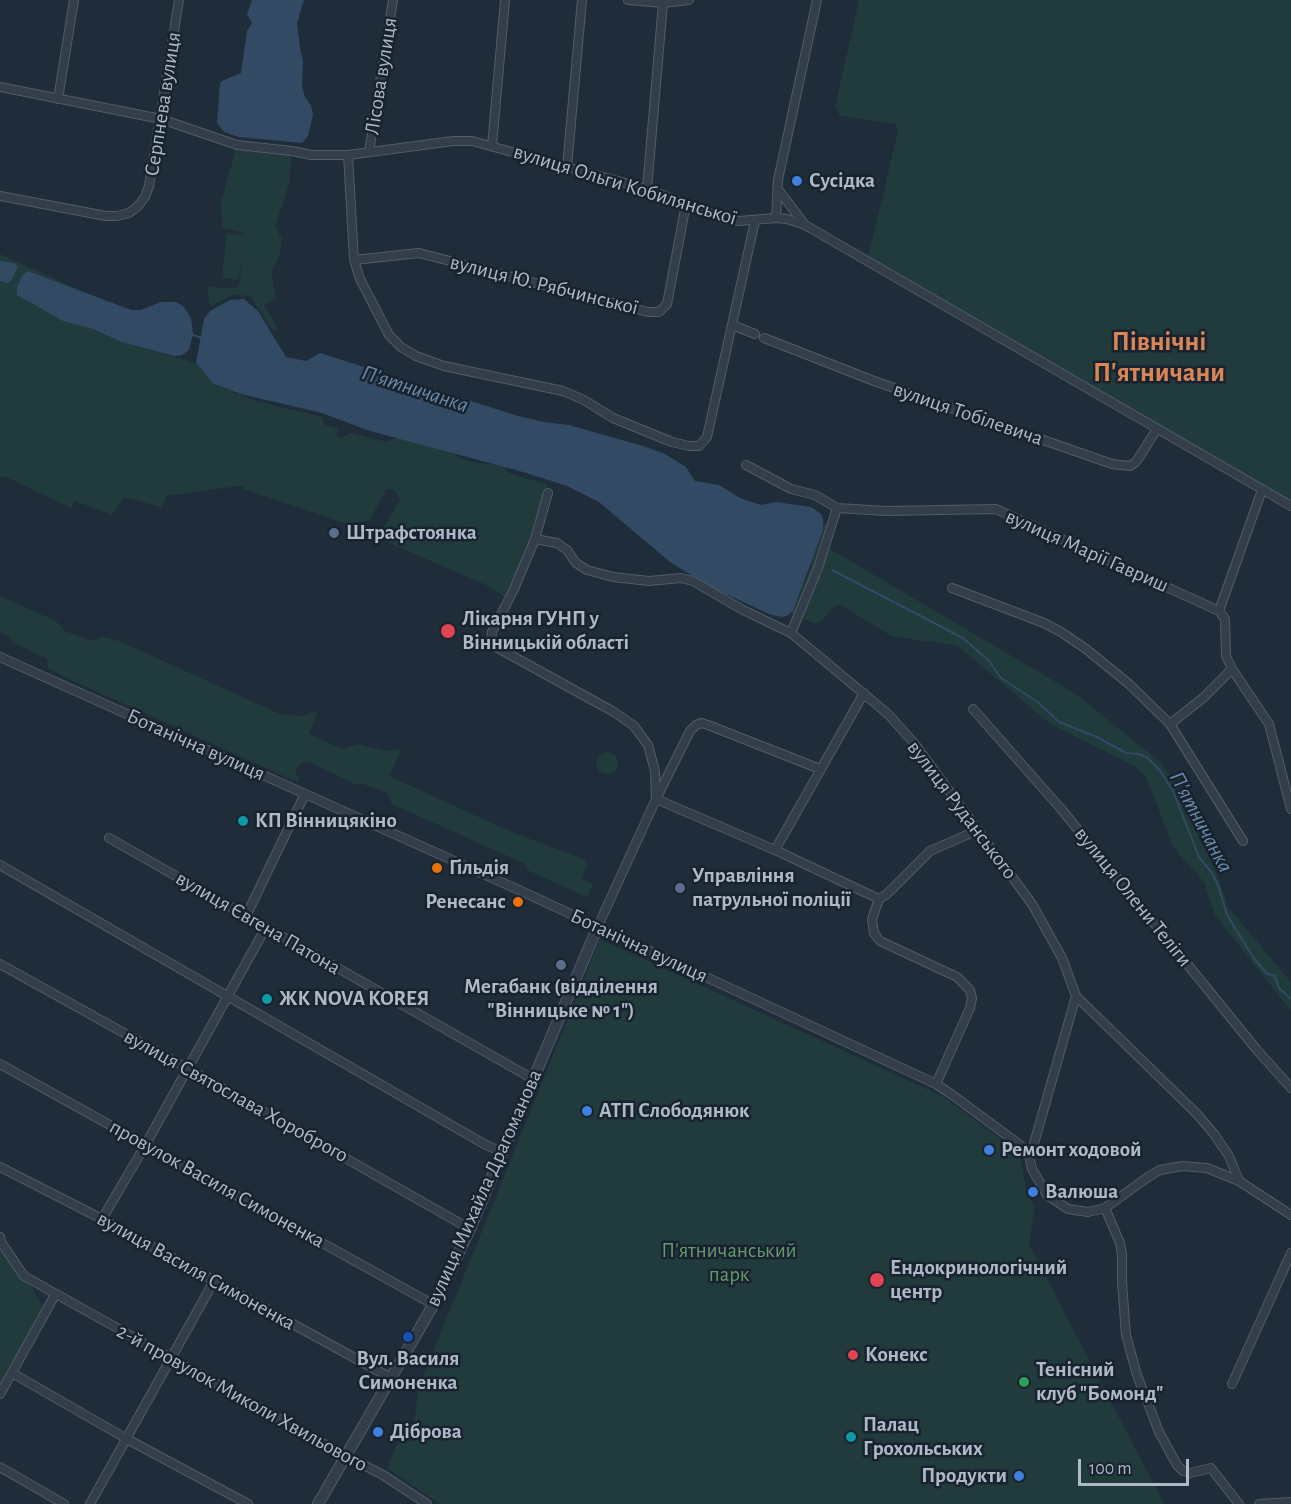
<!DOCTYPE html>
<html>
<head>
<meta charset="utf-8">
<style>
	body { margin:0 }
	#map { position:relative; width:1291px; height:1504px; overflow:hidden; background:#1f2d3a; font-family:"Alegreya Sans",sans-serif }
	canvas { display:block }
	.scale { position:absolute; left:1078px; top:1459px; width:111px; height:27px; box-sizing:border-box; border:3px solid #aeb9c7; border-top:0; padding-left:8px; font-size:18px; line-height:21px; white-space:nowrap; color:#aeb9c7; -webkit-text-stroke:4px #19232f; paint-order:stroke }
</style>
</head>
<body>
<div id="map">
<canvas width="1291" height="1504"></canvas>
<div class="scale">100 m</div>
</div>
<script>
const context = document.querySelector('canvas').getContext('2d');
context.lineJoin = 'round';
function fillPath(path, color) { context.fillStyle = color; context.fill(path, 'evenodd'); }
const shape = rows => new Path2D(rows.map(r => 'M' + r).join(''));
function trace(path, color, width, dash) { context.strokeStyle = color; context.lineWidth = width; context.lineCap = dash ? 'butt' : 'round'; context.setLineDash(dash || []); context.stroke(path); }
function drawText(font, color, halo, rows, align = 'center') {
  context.font = font + ' "Alegreya Sans",sans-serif'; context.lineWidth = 5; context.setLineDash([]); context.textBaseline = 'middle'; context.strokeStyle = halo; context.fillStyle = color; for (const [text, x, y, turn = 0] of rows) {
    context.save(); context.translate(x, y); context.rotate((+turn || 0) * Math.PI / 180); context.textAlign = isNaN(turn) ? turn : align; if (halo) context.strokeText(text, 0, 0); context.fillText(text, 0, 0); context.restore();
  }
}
fillPath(shape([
	[859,0,1291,0,1291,506,867,261,898,131,896,124,840,116,835,107],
	[237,145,292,151,289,185,275,227,282,239,279,257,271,272,276,298,264,305,278,329,274,332,250,296,232,295,210,307,207,287,235,288,240,283,242,254,239,280,222,278,227,233,245,235,244,233,222,228,221,203],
	[0,254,86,293,28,271,23,274,17,295,121,342,196,363,214,384,256,401,322,417,325,425,340,429,336,435,341,438,351,433,387,442,393,439,414,437,468,461,504,466,509,473,548,485,538,522,523,560,504,596,486,585,378,538,400,499,393,489,386,489,370,520,348,524,243,489,244,487,239,486,167,496,161,507,124,497,112,515,75,501,71,508,6,477,0,476],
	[823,523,831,527,825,546,1056,682,1081,698,1159,761,1170,775,1217,874,1228,907,1291,982,1291,1011,1215,915,1204,882,1173,847,1146,777,1136,767,1050,724,958,646,891,636,841,605,834,606,822,621,817,623,813,623,791,614,807,577],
	[0,596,56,621,65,631,93,641,102,637,119,641,280,714,302,716,314,712,317,713,309,734,342,749,358,744,386,751,402,749,389,776,507,830,588,861,582,879,593,884,587,897,529,871,523,863,392,804,386,792,363,784,355,784,307,761,300,764,295,772,299,779,297,782,69,679,48,668,47,659,13,642,9,636,0,632],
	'596 763a11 11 0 1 1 22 0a11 11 0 1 1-22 0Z',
	[600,939,942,1096,1015,1149,1021,1160,1027,1195,1035,1206,1029,1244,1164,1504,440,1504,387,1468,406,1423,414,1426,418,1389],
	[0,1237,46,1311,0,1394]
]), '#213a3b');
fillPath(shape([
	[252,0,304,0,297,23,300,48,303,60,302,87,305,97,311,105,313,115,308,136,302,143,239,137,224,132,217,123,220,83,222,81,241,73,247,31,252,23,247,14],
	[0,261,14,263,18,266,11,281,7,283,0,281],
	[28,271,131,310,141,310,161,302,176,302,183,306,191,318,193,334,189,350,182,355,174,356,121,342,93,329,63,321,17,295,17,287,23,274],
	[244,299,258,311,286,357,306,361,320,353,518,416,544,422,569,425,643,446,665,454,686,467,695,481,719,485,740,498,761,505,776,502,811,507,821,514,823,519,823,530,793,611,787,616,781,617,769,614,707,585,670,562,599,502,567,486,523,472,370,431,322,413,241,394,214,384,196,363,204,319,210,311,230,300]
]), '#324a63');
trace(shape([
	[190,334,202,338],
	[832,570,963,638,989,661,1001,678,1039,703,1059,722,1097,737,1126,753,1139,754,1148,758,1161,772,1173,791,1199,857,1212,873,1218,885,1227,915,1253,957,1266,973,1275,976,1279,988,1291,999]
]), '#324a63', 2);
const minor = shape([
	[628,0,663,3,689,0],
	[0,87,161,119,237,145,292,151,311,155,348,155,453,141,472,141,647,189,724,219,739,221,776,218,787,219,805,225,1291,506],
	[58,99,74,0],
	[492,146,505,0],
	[369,152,393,0],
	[348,155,354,260,360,279,389,335,401,347,416,356,444,366,563,391,584,400,613,418,672,442,689,446,699,446,707,437,755,221],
	[567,167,582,0],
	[777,188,805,225],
	[647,189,663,3],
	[0,196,106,216,117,216,129,213,138,206,145,197,149,186,179,0],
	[776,218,778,180,817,0],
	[354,260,419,253,648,312,659,312,667,304,686,204],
	[732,325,755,334],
	[764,338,874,381,1112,464,1130,466,1136,462,1157,429],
	[746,465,791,489,815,495,837,508,886,511,996,509,1219,611,1225,619,1226,656,1232,669,1269,724,1291,809],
	[548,493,535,539,514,589,492,632,491,640,496,647,614,712,634,726,648,745,655,771,656,799],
	[535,539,557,543,567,550,576,563,587,570,613,577,649,581,681,578,693,581,743,610,791,633,888,714,914,743,1032,904,1062,958,1076,996,1196,1113,1214,1134,1229,1156,1239,1181],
	[952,588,1044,623,1061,632,1086,649,1129,684,1170,724,1243,841],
	[1219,611,1262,490],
	[791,633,818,568,837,508],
	[0,657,519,890,936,1084,951,1094,1020,1145,1029,1156,1032,1169,1047,1195,1068,1209,1088,1212,1105,1208,1148,1177,1160,1170,1182,1166,1207,1168,1239,1181,1291,1215],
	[973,709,1062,810,1257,1050,1291,1088],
	[1170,724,1203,698,1232,669],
	[656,799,775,850,879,899,887,894,930,851,978,830],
	[109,838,533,1079],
	[775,850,864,693],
	[0,865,484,1144,502,1152],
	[879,899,872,919,874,933,880,941,957,977,970,990,972,998,970,1008,936,1084],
	[246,916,305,794],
	[598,926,656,799,690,731,696,725,701,723,708,725,820,769],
	[0,964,187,1068,470,1229],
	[0,1064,434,1305],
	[1029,1156,1033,1147,1076,996],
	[0,1167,102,1219,391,1378],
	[1105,1208,1120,1243,1122,1254,1122,1282,1126,1335,1137,1375,1159,1432,1177,1465,1183,1471,1190,1473,1211,1468,1239,1504],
	[102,1219,146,1144,266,927],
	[0,1237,1,1242,24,1276,346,1456,383,1475,427,1504],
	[12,1373,127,1439,248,1504],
	[1232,1384,1291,1253],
	[0,1394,55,1295],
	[0,1467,64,1504],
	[90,1504,214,1281],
	[1259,1504,1291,1502]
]);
const tertiary = shape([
	[318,1504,435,1302,470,1229,598,926]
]);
trace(minor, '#515c68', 10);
trace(tertiary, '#515c68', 12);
trace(minor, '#333e4a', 8);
trace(tertiary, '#333e4a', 10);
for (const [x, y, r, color] of [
	[797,181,6,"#3f7fe0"],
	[334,533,6,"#5c6f8a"],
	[448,631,8,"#e0444e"],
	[243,821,6,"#0f9aa8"],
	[437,868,6,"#e8710a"],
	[680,888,6,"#5c6f8a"],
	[518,902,6,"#e8710a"],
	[561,965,6,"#5c6f8a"],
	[267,999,6,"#0f9aa8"],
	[587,1111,6,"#3f7fe0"],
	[989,1150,6,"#3f7fe0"],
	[1033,1192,6,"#3f7fe0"],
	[877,1280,8,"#e0444e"],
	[408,1337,6,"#1a4fb4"],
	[853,1355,6,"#e0444e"],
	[1024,1382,6,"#2e9e5b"],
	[378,1432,6,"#3f7fe0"],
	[851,1437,6,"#0f9aa8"],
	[1019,1476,6,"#3f7fe0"]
]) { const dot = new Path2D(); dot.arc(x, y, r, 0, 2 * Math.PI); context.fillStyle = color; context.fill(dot); trace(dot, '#19232f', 2); }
drawText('21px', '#aeb9c7', '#19232f', [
	["Лісова вулиця",381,76,-81],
	["Серпнева вулиця",163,104,-81],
	["вулиця Ольги Кобилянської",625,185,17],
	["вулиця Ю. Рябчинської",544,285,14],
	["вулиця Тобілевича",968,414,19],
	["вулиця Марії Гавриш",1087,551,24],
	["Ботанічна вулиця",196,745,24],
	["вулиця Руданського",962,810,53],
	["вулиця Олени Теліги",1133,897,51],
	["вулиця Євгена Патона",258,923,30],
	["Ботанічна вулиця",639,946,25],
	["вулиця Святослава Хороброго",236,1096,29],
	["провулок Василя Симоненка",217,1184,29],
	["вулиця Михайла Драгоманова",484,1188,-66],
	["вулиця Василя Симоненка",196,1271,29],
	["2-й провулок Миколи Хвильового",242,1398,29]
]);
drawText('bold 21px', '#aeb9c7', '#19232f', [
	["Сусідка",809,181],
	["Штрафстоянка",346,533],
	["Лікарня ГУНП у",462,619],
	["Вінницькій області",462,643],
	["КП Вінницякіно",255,821],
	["Гільдія",449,868],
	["Управління",692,876],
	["патрульної поліції",692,900],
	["Ренесанс",506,902,"right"],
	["Мегабанк (відділення",561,987,"center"],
	["\"Вінницьке № 1\")",561,1011,"center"],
	["ЖК NOVA KOREЯ",279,999],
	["АТП Слободянюк",599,1111],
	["Ремонт ходовой",1001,1150],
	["Валюша",1045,1192],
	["Ендокринологічний",890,1268],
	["центр",890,1292],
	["Конекс",865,1355],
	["Вул. Василя",408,1359,"center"],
	["Симоненка",408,1383,"center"],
	["Тенісний",1036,1370],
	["клуб \"Бомонд\"",1036,1394],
	["Палац",863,1425],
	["Грохольських",863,1449],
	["Діброва",390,1432],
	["Продукти",1007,1476,"right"]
], 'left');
drawText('21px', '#63996c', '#19232f', [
	["П'ятничанський",729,1251],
	["парк",729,1275]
]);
drawText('italic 22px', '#6c8cac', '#19232f', [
	["П'ятничанка",415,389,18],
	["П'ятничанка",1201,822,62]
]);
drawText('bold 27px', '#da8555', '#19232f', [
	["Північні",1159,342],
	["П'ятничани",1159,373]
]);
</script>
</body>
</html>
